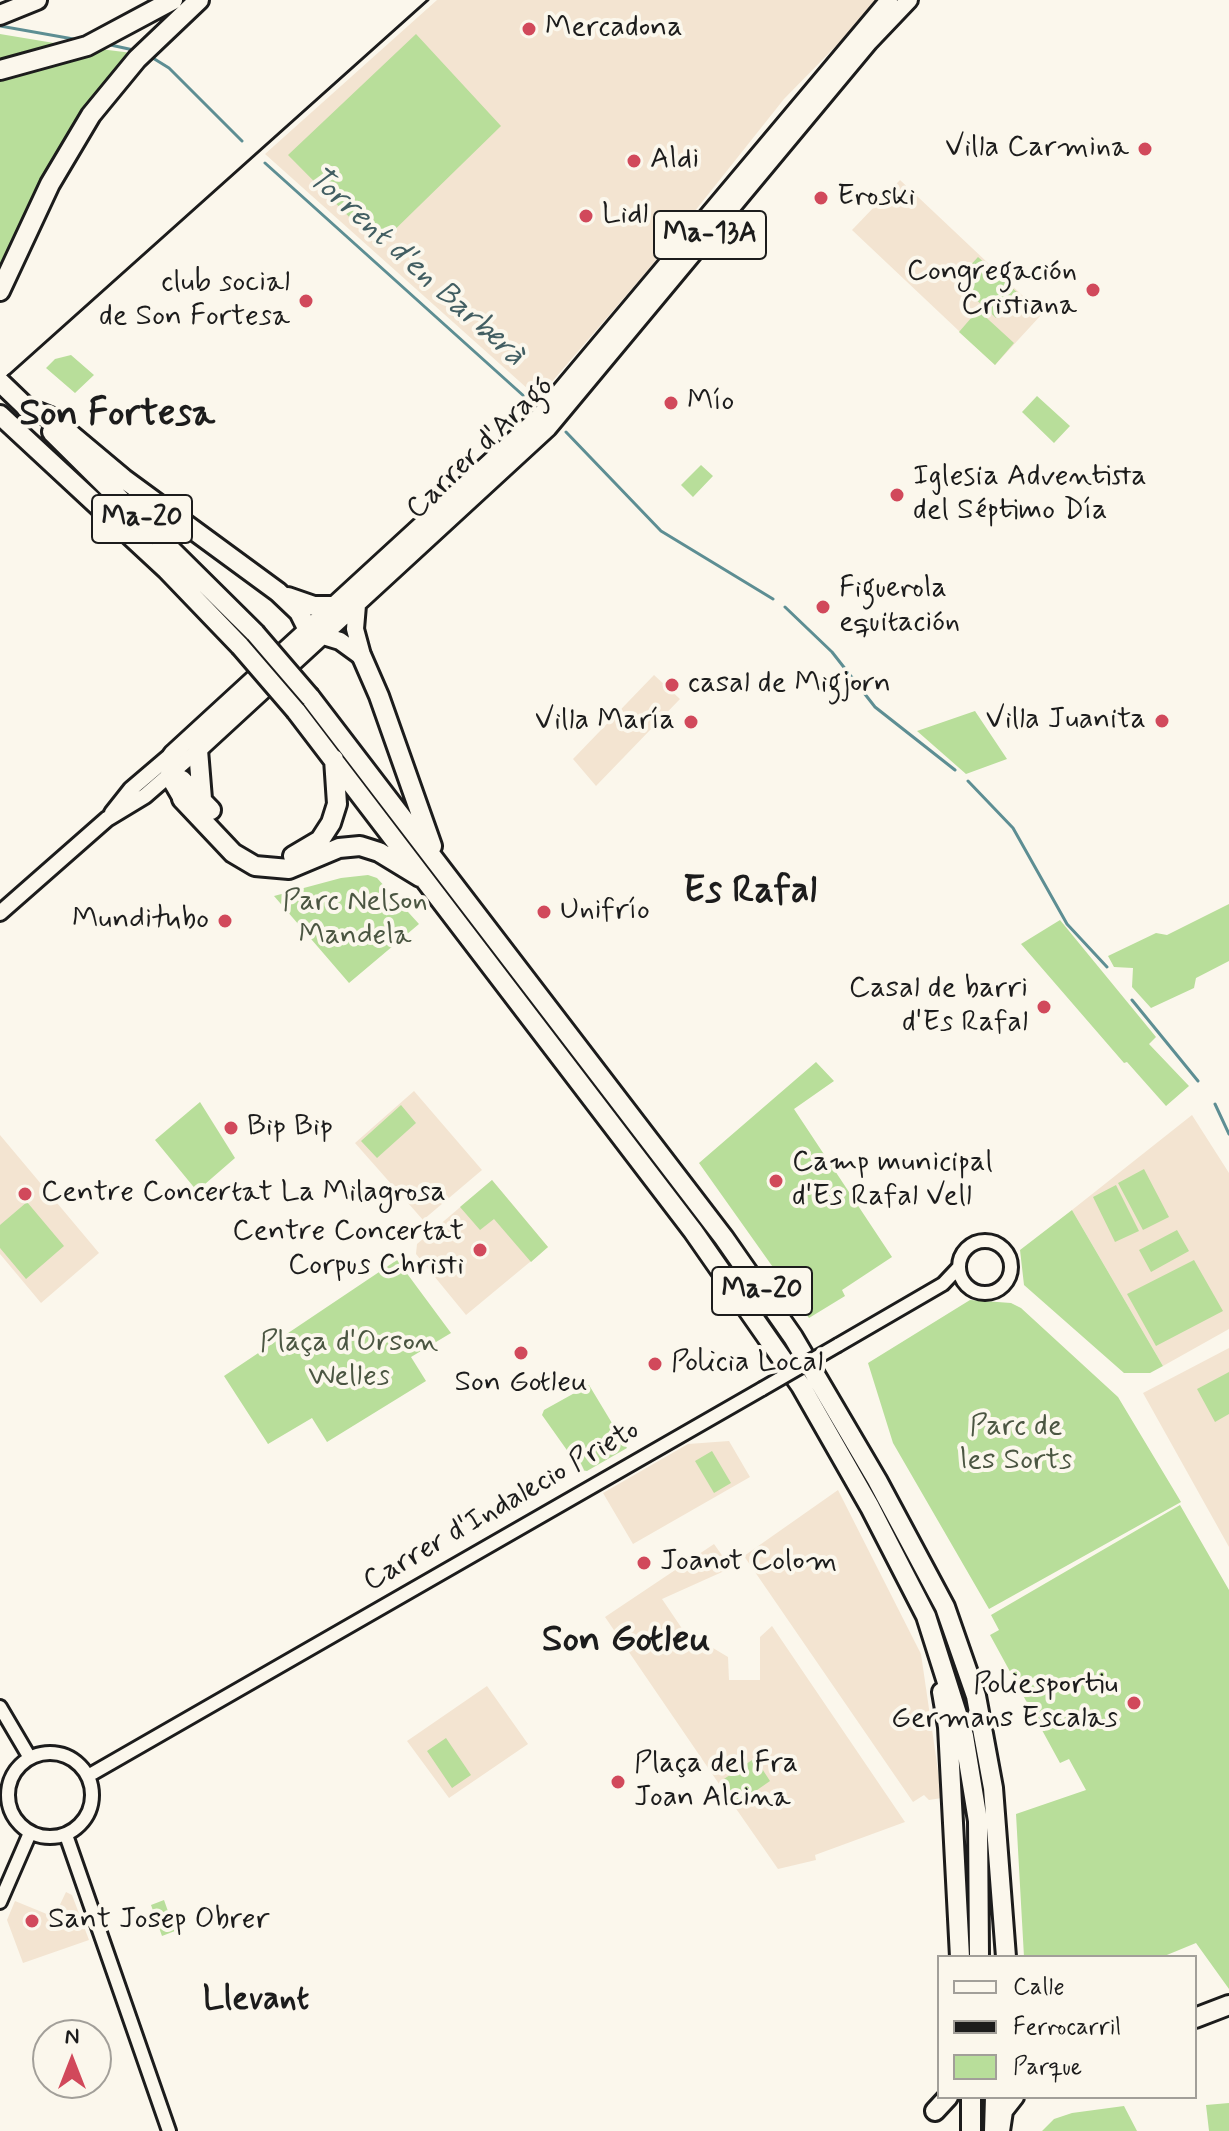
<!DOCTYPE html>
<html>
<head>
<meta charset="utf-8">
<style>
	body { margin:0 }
	#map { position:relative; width:1229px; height:2131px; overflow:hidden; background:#fbf7ec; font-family:Mynerve,sans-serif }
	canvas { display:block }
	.legend { position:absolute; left:937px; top:1955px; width:260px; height:144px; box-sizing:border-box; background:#fbf7ec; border:2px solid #a29f99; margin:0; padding:10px 14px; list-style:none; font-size:24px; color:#1c1c1c }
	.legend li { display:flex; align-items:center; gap:16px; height:40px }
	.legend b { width:40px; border:2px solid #a29f99 }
	.north { position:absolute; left:32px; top:2019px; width:80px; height:80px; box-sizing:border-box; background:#fbf7ec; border:2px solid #a29f99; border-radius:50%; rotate:0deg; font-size:22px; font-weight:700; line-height:32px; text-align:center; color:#1c1c1c }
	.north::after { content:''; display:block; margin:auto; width:28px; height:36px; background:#d1495b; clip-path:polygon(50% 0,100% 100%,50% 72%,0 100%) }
</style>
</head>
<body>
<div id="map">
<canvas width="1229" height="2131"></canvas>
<ul class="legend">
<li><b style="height:10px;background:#fbf7ec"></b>Calle</li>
<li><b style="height:10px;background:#1c1c1c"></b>Ferrocarril</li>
<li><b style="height:22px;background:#b8de9a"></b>Parque</li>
</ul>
<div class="north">N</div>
</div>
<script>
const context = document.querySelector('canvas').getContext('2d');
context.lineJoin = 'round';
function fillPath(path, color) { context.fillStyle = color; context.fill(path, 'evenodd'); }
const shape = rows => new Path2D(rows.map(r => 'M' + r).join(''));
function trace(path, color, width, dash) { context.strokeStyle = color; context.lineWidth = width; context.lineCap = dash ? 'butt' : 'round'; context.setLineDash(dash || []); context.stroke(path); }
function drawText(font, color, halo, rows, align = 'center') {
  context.font = font + ' Mynerve,sans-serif'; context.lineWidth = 8; context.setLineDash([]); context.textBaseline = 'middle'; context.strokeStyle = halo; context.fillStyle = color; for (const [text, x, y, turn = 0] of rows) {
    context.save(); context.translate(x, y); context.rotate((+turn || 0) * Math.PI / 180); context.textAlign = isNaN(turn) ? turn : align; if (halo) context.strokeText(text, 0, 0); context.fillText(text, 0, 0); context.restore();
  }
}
fillPath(shape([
	[437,0,881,0,784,99,648,270,538,398,265,154],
	[900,180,1042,314,995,365,852,230],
	[654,675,680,699,596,786,573,759],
	[414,1091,482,1170,423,1220,355,1143],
	[1192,1115,1229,1173,1229,1329,1163,1366,1072,1210],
	[0,1135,99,1253,41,1303,0,1254],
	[492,1180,548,1247,466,1315,416,1254,417,1244],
	[1229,1348,1229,1547,1143,1393],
	[729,1441,750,1477,633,1544,603,1493,688,1444],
	[838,1490,921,1654,942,1798,929,1800,924,1795,913,1802,744,1556],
	[714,1544,731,1568,662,1599,683,1630,728,1657,729,1680,760,1680,760,1637,772,1626,905,1822,815,1855,816,1860,778,1869,730,1800,605,1617],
	[487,1686,528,1744,449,1798,407,1741],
	[66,1892,72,1895,89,1940,23,1963,7,1920,15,1901,54,1917]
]), '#f3e4d1');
fillPath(shape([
	[0,34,66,45,0,64],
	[416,34,501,126,378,246,288,155],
	[100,49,132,53,0,277,0,79],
	[978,257,1019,294,996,318,956,281],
	[978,310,1014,343,995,365,959,332],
	[71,355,94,375,75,393,46,368,55,359],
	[1037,396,1070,426,1054,443,1022,412],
	[701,465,713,476,693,497,681,485],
	[975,711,1007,759,966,774,917,731],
	[368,875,377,878,419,924,349,983,274,896,341,878],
	[1229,904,1229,961,1196,978,1194,988,1151,1008,1132,987,1133,968,1114,967,1108,956,1156,933,1167,935],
	[1060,920,1156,1037,1149,1044,1189,1086,1166,1106,1127,1062,1124,1063,1021,944],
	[816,1062,834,1081,794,1109,892,1257,842,1290,845,1296,809,1318,699,1163],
	[200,1102,235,1158,197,1191,155,1140],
	[401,1105,416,1123,377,1158,361,1141],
	[1144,1169,1169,1217,1143,1230,1118,1183],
	[492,1180,548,1247,531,1262,494,1219,480,1230,460,1207],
	[1116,1185,1139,1231,1115,1242,1093,1197],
	[27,1202,64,1246,26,1279,0,1248,0,1225],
	[1072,1210,1163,1366,1150,1373,1124,1373,1024,1285,1020,1250],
	[1177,1230,1189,1251,1151,1272,1139,1250],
	[397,1260,451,1333,411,1357,426,1381,327,1442,312,1418,268,1444,224,1376],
	[1194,1260,1223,1311,1156,1346,1127,1294],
	[970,1300,1011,1303,1021,1308,1118,1397,1181,1502,989,1609,893,1443,868,1363],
	[1229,1372,1229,1414,1215,1422,1197,1389],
	[589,1385,627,1448,587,1471,581,1470,542,1415,544,1410],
	[712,1451,731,1483,714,1493,695,1461],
	[1180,1505,1229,1590,1229,1989,1196,1943,1162,1957,1024,1957,1016,1814,1086,1790,1069,1759,1060,1763,990,1635,999,1630,991,1615],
	[446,1738,471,1775,452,1788,427,1751],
	[755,1758,770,1781,737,1804,721,1781],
	[164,1900,175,1931,162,1936,151,1905],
	[1229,2103,1229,2131,1209,2131,1206,2105],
	[1124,2106,1137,2131,1042,2131,1054,2119,1072,2113]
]), '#b8de9a');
trace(shape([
	[0,26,79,40],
	[106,44,138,51],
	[148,55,169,68,242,141],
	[265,163,536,407],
	[566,432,661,531,773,599],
	[785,607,832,652,875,707,955,770],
	[968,781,1013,828,1067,924,1107,967],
	[1132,1000,1198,1081],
	[1215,1104,1229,1134]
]), '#5d8e93', 3);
const tertiary = shape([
	'959 1267a26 26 0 1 1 52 0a26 26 0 1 1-52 0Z',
	[838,1345,943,1284,959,1267],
	[0,1707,30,1758],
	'8 1795a42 42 0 1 1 84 0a42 42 0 1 1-84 0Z',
	[88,1776,762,1389],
	[66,1835,169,2131],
	[0,1902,30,1833]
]);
const secondary = shape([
	[112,813,131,789,172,754],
	[0,913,107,819,145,796,198,750]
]);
const primary = shape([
	[357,605,355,629,362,655],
	[317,634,340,641,362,657],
	[198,750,548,428,869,42,909,0],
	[182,799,171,780,172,754,538,418,889,0],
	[1001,2131,1004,2111,1015,2097]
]);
const motorway = shape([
	[0,15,37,0],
	[0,70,87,46,173,0],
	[0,291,50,184,91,115,137,59,199,0],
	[27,408,50,417,124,479,278,592,299,612,308,630],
	[0,415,167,570,240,646],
	[52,432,255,633],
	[288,597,314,606,334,606],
	[362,657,379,696,432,846],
	[310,697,724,1238,793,1337,877,1480,945,1607,976,1696,993,1788,1006,1957],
	[296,711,693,1231,801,1386,870,1507,926,1616,964,1736,978,1821,979,1957],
	[198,750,202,799],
	[170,774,182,780,211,810],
	[182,799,233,853,255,866,289,869,339,848,360,846,379,852,420,877],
	[293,856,320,840,331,823,337,804,334,759],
	[942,1692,948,1727,960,1957],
	[1195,2018,1229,2005],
	[935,2111,948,2097],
	[971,2131,971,2097],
	[994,2131,995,2097]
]);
trace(tertiary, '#1c1c1c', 18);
trace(secondary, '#1c1c1c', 20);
trace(primary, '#1c1c1c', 22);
trace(motorway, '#1c1c1c', 24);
trace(tertiary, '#fbf7ec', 12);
trace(secondary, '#fbf7ec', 14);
trace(primary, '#fbf7ec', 16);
trace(motorway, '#fbf7ec', 18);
trace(shape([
	[0,383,428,0]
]), '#1c1c1c', 3);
const tertiaryBridge = shape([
	[762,1389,838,1345]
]);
const motorwayBridge = shape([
	[0,382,27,408],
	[255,633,310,697],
	[240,646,296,711]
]);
trace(tertiaryBridge, '#1c1c1c', 18, []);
trace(motorwayBridge, '#1c1c1c', 24, []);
trace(tertiaryBridge, '#fbf7ec', 12);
trace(motorwayBridge, '#fbf7ec', 18);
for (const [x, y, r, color] of [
	[529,29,8,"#d1495b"],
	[1145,149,8,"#d1495b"],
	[634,161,8,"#d1495b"],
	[821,198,8,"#d1495b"],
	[586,216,8,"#d1495b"],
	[1093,290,8,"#d1495b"],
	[306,301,8,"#d1495b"],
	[671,403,8,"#d1495b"],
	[897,495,8,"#d1495b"],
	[823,607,8,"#d1495b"],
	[672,685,8,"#d1495b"],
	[1162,721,8,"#d1495b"],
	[691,722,8,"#d1495b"],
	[544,912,8,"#d1495b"],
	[225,921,8,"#d1495b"],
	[1044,1007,8,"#d1495b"],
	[231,1128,8,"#d1495b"],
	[776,1181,8,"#d1495b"],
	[25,1194,8,"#d1495b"],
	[480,1250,8,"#d1495b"],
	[521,1353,8,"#d1495b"],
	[655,1364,8,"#d1495b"],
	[644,1563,8,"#d1495b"],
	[1134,1703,8,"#d1495b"],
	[618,1782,8,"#d1495b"],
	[32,1921,8,"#d1495b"]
]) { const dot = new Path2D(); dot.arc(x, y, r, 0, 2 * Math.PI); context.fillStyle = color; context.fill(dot); trace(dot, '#fbf7ec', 3); }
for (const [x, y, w] of [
	[710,235,112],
	[142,519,100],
	[762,1291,100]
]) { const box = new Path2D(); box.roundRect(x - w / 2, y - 24, w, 48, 6); context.fillStyle = '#fbf7ec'; context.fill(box); trace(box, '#1c1c1c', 2); }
drawText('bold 28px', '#1c1c1c', null, [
	["Ma-13A",710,235],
	["Ma-20",142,519],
	["Ma-20",762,1291]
]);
drawText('30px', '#1c1c1c', '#fbf7ec', [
	["Mercadona",545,29],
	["Villa Carmina",1129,149,"right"],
	["Aldi",650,161],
	["Eroski",837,198],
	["Lidl",602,216],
	["Congregación",1077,273,"right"],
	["Cristiana",1077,307,"right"],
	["club social",290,284,"right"],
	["de Son Fortesa",290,318,"right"],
	["Mío",687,403],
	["Iglesia Adventista",913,478],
	["del Séptimo Día",913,512],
	["Figuerola",839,590],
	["equitación",839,624],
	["casal de Migjorn",688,685],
	["Villa Juanita",1146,721,"right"],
	["Villa María",675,722,"right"],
	["Unifrío",560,912],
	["Munditubo",209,921,"right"],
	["Casal de barri",1028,990,"right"],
	["d'Es Rafal",1028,1024,"right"],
	["Bip Bip",247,1128],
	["Camp municipal",792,1164],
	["d'Es Rafal Vell",792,1198],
	["Centre Concertat La Milagrosa",41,1194],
	["Centre Concertat",464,1233,"right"],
	["Corpus Christi",464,1267,"right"],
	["Policia Local",671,1364],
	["Son Gotleu",521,1384,"center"],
	["Joanot Colom",660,1563],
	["Poliesportiu",1118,1686,"right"],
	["Germans Escalas",1118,1720,"right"],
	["Plaça del Fra",634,1765],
	["Joan Alcina",634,1799],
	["Sant Josep Obrer",48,1921]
], 'left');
drawText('30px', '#1c1c1c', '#fbf7ec', [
	["Carrer d'Aragó",481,449,-44],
	["Carrer d'Indalecio Prieto",502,1507,-30]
]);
drawText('30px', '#4b5642', '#fbf7ec', [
	["Parc Nelson",355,903],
	["Mandela",355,937],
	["Plaça d'Orson",349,1344],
	["Welles",349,1378],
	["Parc de",1016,1428],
	["les Sorts",1016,1462]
]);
drawText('italic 32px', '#425e62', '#fbf7ec', [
	["Torrent d'en Barberà",415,268,42]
]);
drawText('bold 34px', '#1c1c1c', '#fbf7ec', [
	["Llevant",256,2001]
]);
drawText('bold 38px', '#1c1c1c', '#fbf7ec', [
	["Son Fortesa",117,416],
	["Es Rafal",750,893],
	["Son Gotleu",626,1642]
]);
</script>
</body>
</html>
